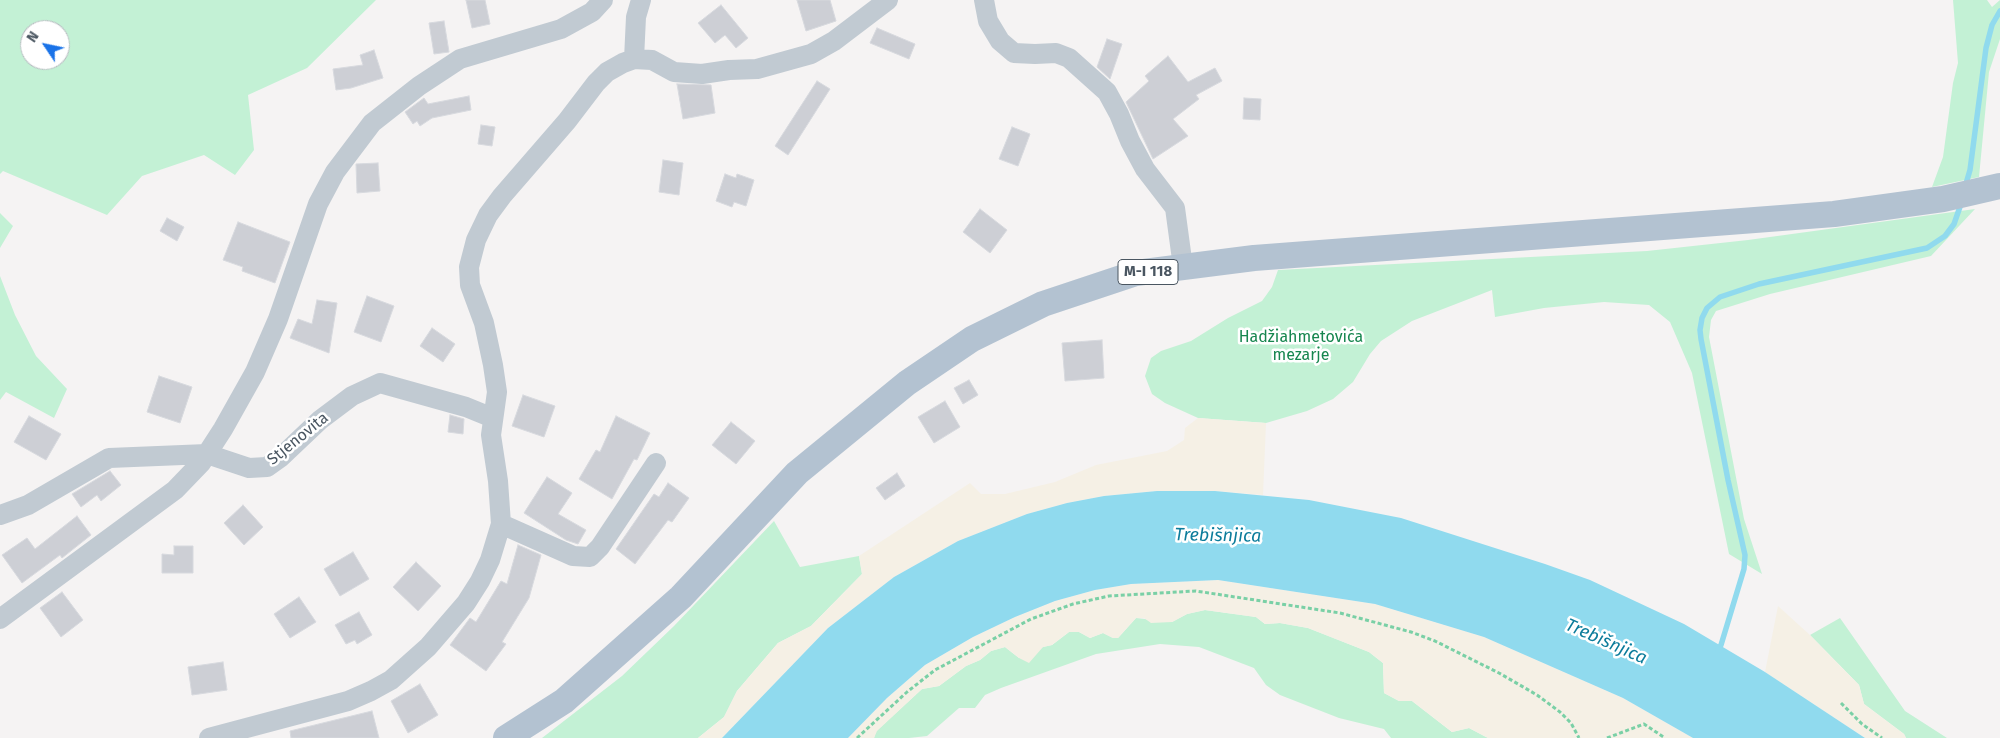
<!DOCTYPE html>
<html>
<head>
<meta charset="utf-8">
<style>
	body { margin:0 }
	#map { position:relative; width:2000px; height:738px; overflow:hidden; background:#f5f3f3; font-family:"Fira Sans",sans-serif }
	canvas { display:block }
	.north { position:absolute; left:20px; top:20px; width:50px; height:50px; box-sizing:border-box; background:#fff; border:1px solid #b7bbc0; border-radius:50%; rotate:304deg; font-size:14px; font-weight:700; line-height:20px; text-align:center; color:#4a5661 }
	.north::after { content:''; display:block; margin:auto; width:18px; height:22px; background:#1a73e8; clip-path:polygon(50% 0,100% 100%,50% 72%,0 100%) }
</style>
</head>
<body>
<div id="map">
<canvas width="2000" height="738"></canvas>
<div class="north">N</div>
</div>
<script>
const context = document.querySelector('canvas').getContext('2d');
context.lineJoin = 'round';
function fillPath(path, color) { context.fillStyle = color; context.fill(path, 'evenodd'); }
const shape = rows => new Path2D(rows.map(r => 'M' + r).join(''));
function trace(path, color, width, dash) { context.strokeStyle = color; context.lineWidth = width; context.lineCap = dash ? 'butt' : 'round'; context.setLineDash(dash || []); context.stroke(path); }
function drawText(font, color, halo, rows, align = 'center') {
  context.font = font + ' "Fira Sans",sans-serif'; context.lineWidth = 5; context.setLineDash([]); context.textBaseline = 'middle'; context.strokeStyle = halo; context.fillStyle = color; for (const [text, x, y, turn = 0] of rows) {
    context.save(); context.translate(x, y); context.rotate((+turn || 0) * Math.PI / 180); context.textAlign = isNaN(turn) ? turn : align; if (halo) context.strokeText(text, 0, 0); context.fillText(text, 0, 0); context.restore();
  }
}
fillPath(shape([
	[0,0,376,0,307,68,248,95,254,150,235,175,204,155,142,176,107,215,3,171,0,174],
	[30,30,60,30,60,60,30,60],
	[1953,0,1987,0,1992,7,2000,0,2000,39,1989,72,1979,177,1932,187,1943,157,1953,83,1958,63],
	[1975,209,1931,256,1770,294,1716,311,1711,320,1709,337,1744,519,1762,574,1729,554,1692,373,1670,322,1649,305,1604,302,1544,308,1495,317,1492,290,1412,321,1381,341,1370,354,1353,382,1333,399,1307,411,1266,423,1198,418,1165,403,1152,394,1145,376,1151,358,1161,351,1191,341,1228,318,1262,301,1272,287,1278,270,1647,251,1748,240],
	[0,213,13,226,0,248],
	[0,276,15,315,36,356,67,389,54,418,6,392,0,400],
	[774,521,800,567,859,556,862,574,811,626,778,643,737,691,724,717,698,738,542,738,622,676,674,626],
	[1205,610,1256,617,1265,624,1280,623,1308,628,1369,652,1383,663,1384,693,1399,701,1412,701,1452,732,1469,728,1488,738,1391,738,1384,729,1339,718,1280,695,1266,685,1254,668,1199,647,1160,644,1096,654,1001,688,985,695,975,708,959,708,927,736,909,738,874,738,876,731,922,689,939,686,966,666,980,660,991,651,1005,647,1019,658,1043,647,1052,645,1069,632,1079,632,1090,638,1103,633,1113,638,1118,638,1136,618,1172,622,1187,614],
	[1840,618,1905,711,1947,738,1906,738,1904,734,1864,704,1859,685,1810,635]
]), '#c3f1d5');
fillPath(shape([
	[1198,418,1266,423,1263,495,1215,491,1157,491,1104,496,1067,503,1027,514,958,541,894,577,828,628,722,738,698,738,724,717,737,691,778,643,811,626,862,574,859,556,970,483,981,494,1005,494,1055,482,1096,465,1167,451,1184,440,1185,428],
	[1218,580,1375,604,1484,637,1623,698,1693,738,1488,738,1469,728,1452,732,1412,701,1399,701,1384,693,1383,663,1369,652,1308,628,1280,623,1265,624,1256,617,1205,610,1187,614,1172,622,1151,623,1144,618,1136,618,1118,638,1113,638,1103,633,1090,638,1079,632,1069,632,1052,645,1043,647,1029,663,1019,658,1005,647,991,651,980,660,966,666,939,686,922,689,877,731,874,738,848,738,887,698,925,665,973,637,1015,617,1055,601,1095,590,1131,584],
	[1778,606,1810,635,1859,685,1864,704,1904,734,1906,738,1865,738,1765,672]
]), '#f5f0e5');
fillPath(shape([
	[1157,491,1215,491,1309,500,1401,518,1545,564,1590,580,1684,624,1765,672,1865,738,1693,738,1623,698,1484,637,1375,604,1218,580,1131,584,1095,590,1055,601,1015,617,973,637,925,665,887,698,848,738,722,738,828,628,894,577,958,541,1027,514,1067,503,1104,496]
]), '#90daee');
trace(shape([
	[1965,187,1970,170,1986,48,1992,25,2000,11],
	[1718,650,1721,645,1744,569,1745,555,1728,480,1701,339,1700,330,1702,318,1707,308,1720,297,1759,284,1927,248,1945,236,1954,224,1962,201]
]), '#90daee', 5.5);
const building = shape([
	[466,0,485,0,490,24,472,28,466,0],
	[797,0,830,0,836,21,806,31,797,0],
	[721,5,748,38,736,48,725,35,715,43,698,23,721,5],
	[444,21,449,52,434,54,429,23,444,21],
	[877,28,915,44,909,59,870,43,877,28],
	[1107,39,1122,44,1110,79,1097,67,1107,39],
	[374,50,383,78,351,88,336,90,333,69,363,65,360,55,374,50],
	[1168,56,1188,82,1215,68,1222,81,1196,95,1199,99,1173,119,1188,136,1153,159,1126,102,1149,81,1145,76,1168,56],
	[817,81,830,89,788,155,775,146,817,81],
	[677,84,711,85,715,113,683,119,677,84],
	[469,96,471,110,432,118,420,126,417,121,413,124,405,112,424,98,428,104,469,96],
	[1244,98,1261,99,1260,120,1243,119,1244,98],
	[481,125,495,127,492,146,478,144,481,125],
	[1012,127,1030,134,1018,166,999,159,1012,127],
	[663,160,683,163,679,195,659,192,663,160],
	[378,163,380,191,357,193,356,164,378,163],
	[725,174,736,178,737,174,754,180,746,206,734,202,732,207,716,201,725,174],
	[980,209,1007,230,990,253,963,232,980,209],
	[167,218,184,227,177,241,160,231,167,218],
	[238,222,290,242,275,283,242,271,243,267,223,260,238,222],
	[367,296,394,306,381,342,354,332,367,296],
	[317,300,337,303,329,353,290,338,298,319,312,324,317,300],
	[432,328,455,344,443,362,420,346,432,328],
	[1102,340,1104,378,1065,381,1062,343,1102,340],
	[159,376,192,387,180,423,147,412,159,376],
	[969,380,978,395,963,404,954,388,969,380],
	[523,395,555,406,544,437,512,426,523,395],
	[945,401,960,427,934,443,918,417,945,401],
	[450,415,464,419,463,434,448,432,450,415],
	[29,416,61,434,46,460,14,442,29,416],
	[616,416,650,433,637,460,634,459,612,499,579,479,596,450,600,452,616,416],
	[731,422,755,441,736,464,712,445,731,422],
	[110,471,121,485,101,501,97,495,81,507,72,494,110,471],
	[897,473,905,486,885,500,876,488,897,473],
	[547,477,572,493,558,514,586,530,578,544,566,540,524,513,547,477],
	[668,483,689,498,672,522,668,520,635,564,616,549,654,494,659,497,668,483],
	[243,505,263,527,244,545,224,523,243,505],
	[77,516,91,535,62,558,60,555,22,583,2,555,27,538,35,549,77,516],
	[518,545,541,555,529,598,502,642,506,644,486,671,450,645,470,618,476,622,501,581,507,584,518,545],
	[174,546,193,546,193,573,162,573,162,554,174,555,174,546],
	[353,552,369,579,340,596,324,569,353,552],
	[416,562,441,586,418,611,393,587,416,562],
	[62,592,83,620,61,637,40,608,62,592],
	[299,597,316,622,290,638,274,614,299,597],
	[359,612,372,635,357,644,355,640,346,644,335,625,359,612],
	[223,662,227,690,192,695,188,667,223,662],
	[420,684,438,715,408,733,391,701,420,684],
	[372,711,379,738,291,738,290,731,372,711]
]);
fillPath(building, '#cdcfd5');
trace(building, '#d7d9de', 1);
trace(shape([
	[1841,703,1862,724,1882,738],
	[857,738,907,692,935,670,1031,619,1073,604,1109,596,1196,591,1340,613,1411,632,1435,641,1499,673,1537,695,1560,712,1571,723,1579,738],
	[1607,738,1644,724,1665,738]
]), '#7ad0a6', 3, [4, 2.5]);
trace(shape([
	[641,0,636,17,634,59,652,60,674,72,702,74,729,70,757,69,811,54,834,41,888,0],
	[984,0,988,21,1000,41,1014,53,1035,54,1056,53,1069,58,1107,92,1119,114,1130,141,1145,169,1175,208,1183,267],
	[0,515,28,505,109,458,207,454,249,468,267,467,281,457,320,420,352,396,380,383,466,407,493,418],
	[501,524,573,556,590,557,600,547,656,463],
	[0,619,175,490,201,463,223,429,255,372,278,319,318,204,335,172,372,123,419,86,460,59,561,29,592,12,603,0],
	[209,738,348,701,371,691,391,680,428,647,466,603,480,581,490,560,501,524,498,481,491,435,497,392,493,365,484,323,470,285,469,267,476,240,488,215,502,196,567,121,596,83,607,72,623,63,634,59]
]), '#c1cad2', 20);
trace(shape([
	[506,738,564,701,681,597,797,473,907,383,972,339,1043,304,1136,273,1254,258,1834,214,1943,199,2000,186]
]), '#b3c2d1', 26);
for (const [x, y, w] of [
	[1148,272,60]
]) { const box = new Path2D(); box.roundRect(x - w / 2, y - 12.5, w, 25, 4); context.fillStyle = '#fff'; context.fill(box); trace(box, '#4a5661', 1); }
drawText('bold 15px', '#4a5661', null, [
	["M-I 118",1148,272]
]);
drawText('16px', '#17864f', '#fff', [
	["Hadžiahmetovića",1301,338],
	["mezarje",1301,356]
]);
drawText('16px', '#4a5661', '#fff', [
	["Stjenovita",298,439,-39]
]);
drawText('italic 18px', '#0c7c9b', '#fff', [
	["Trebišnjica",1218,536,1],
	["Trebišnjica",1606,642,24]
]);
</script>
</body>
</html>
